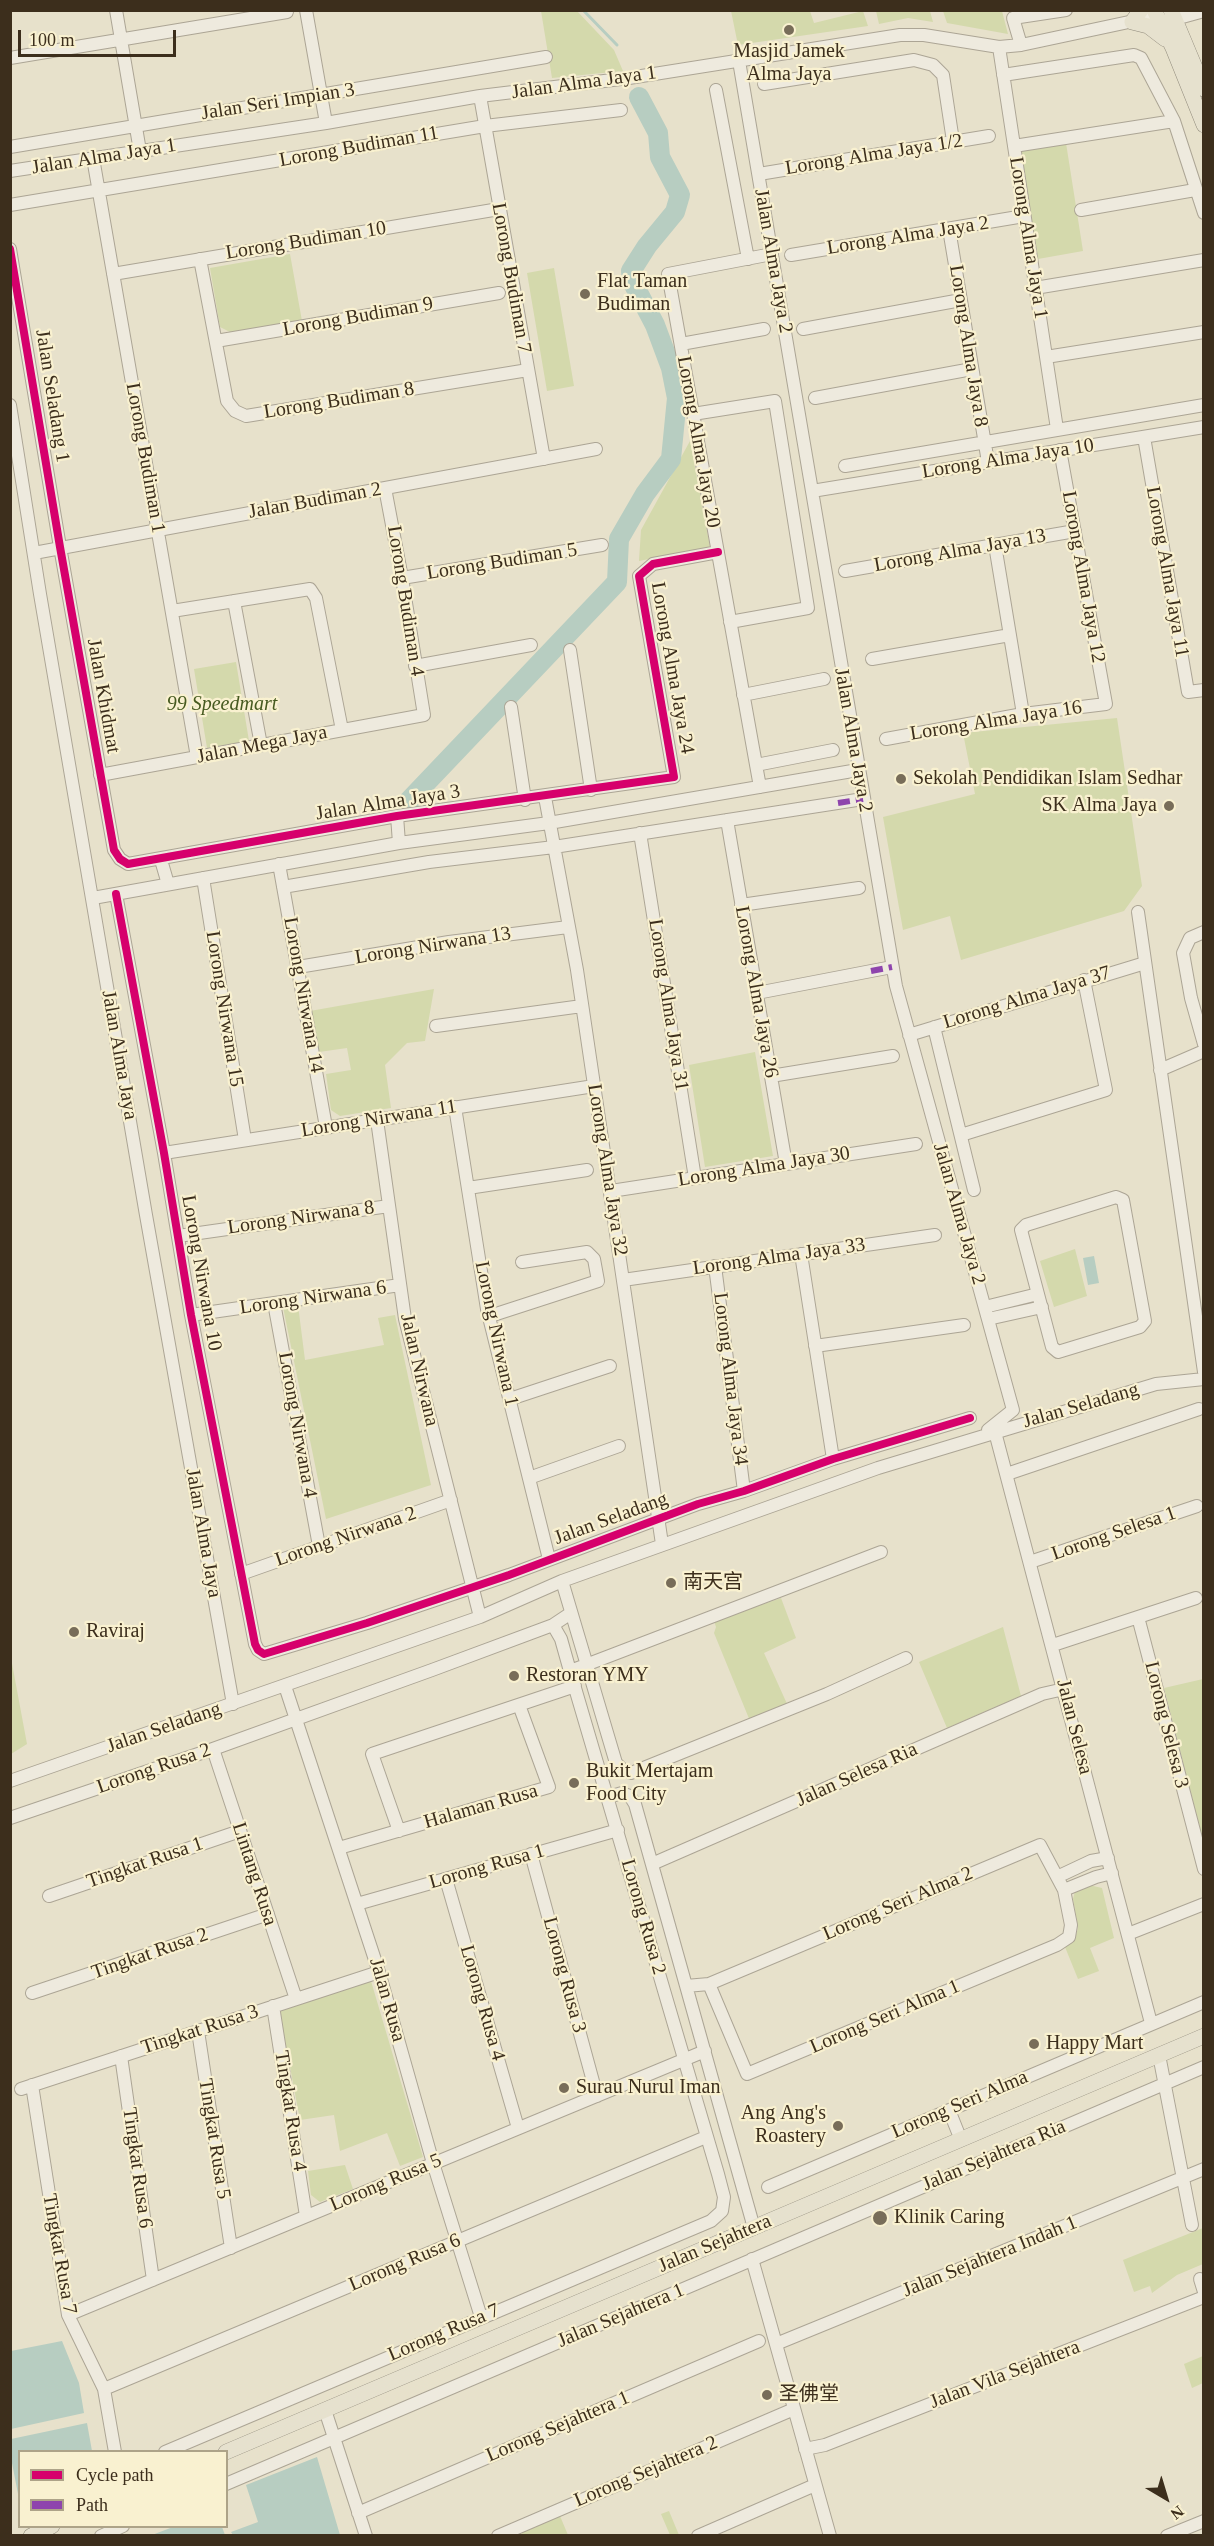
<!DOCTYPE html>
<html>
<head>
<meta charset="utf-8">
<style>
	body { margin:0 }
	#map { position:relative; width:1214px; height:2546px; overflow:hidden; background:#e7e1cb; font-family:"Times New Roman",serif }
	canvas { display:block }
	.frame { position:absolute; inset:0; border:12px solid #3c2e1c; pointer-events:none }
	.legend { position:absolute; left:18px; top:2450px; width:210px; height:78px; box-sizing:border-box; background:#f9f1d0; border:2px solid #ada388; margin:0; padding:8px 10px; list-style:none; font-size:18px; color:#3c2e1c }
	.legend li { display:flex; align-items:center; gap:12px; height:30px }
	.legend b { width:30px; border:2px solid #ada388 }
	.north { position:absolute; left:1136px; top:2468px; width:60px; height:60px; -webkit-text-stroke:4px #f9f1d0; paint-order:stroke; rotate:142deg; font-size:16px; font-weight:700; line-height:24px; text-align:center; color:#3c2e1c }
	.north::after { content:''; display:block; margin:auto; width:21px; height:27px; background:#3c2e1c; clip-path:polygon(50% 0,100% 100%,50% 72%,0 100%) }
	.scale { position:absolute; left:18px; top:30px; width:158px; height:27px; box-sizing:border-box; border:3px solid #3c2e1c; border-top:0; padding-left:8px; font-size:18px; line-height:21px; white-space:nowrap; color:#3c2e1c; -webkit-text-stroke:4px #f9f1d0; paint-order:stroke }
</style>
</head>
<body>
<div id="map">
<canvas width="1214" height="2546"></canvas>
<div class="frame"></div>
<ul class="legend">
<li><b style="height:8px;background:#d6006c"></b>Cycle path</li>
<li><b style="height:8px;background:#8e44ad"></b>Path</li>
</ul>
<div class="north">N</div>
<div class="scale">100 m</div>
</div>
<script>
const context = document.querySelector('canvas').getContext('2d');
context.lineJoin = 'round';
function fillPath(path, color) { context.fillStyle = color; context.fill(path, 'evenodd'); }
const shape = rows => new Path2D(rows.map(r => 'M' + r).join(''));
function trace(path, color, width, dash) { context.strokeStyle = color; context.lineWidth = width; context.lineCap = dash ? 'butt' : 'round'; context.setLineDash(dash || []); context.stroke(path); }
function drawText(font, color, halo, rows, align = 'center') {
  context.font = font + ' "Times New Roman","Noto Sans SC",serif'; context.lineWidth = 4.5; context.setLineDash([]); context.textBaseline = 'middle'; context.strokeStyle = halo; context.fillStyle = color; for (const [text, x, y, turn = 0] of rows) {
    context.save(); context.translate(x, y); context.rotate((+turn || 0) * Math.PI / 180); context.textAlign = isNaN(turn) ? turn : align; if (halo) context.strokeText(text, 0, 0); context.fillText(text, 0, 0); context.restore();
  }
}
fillPath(shape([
	[541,11,577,11,614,50,623,71,552,78],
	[731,11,810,11,814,23,863,11,868,26,738,45],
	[876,11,930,11,933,22,908,18,879,24],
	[943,11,1002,11,1008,34,947,23],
	[1066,143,1083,251,1038,259,1021,151],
	[290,254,302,321,232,333,220,327,210,268],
	[554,268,574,386,547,391,527,273],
	[690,441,710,547,639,561,641,530],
	[236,662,249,741,207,748,194,669],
	[1117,718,1142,886,1124,911,961,960,950,916,903,930,883,817,975,794,963,733],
	[434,989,425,1041,407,1043,385,1065,391,1108,340,1116,331,1110,326,1074,351,1070,347,1048,319,1052,310,1011],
	[755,1052,773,1156,705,1167,689,1065],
	[1075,1249,1087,1296,1054,1307,1040,1261],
	[298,1305,305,1360,384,1345,378,1318,395,1315,431,1485,326,1519,283,1307],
	[781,1598,796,1638,764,1653,788,1706,750,1721,714,1633,716,1627,714,1621],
	[1003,1627,1021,1696,947,1728,919,1662],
	[11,1658,27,1744,11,1754,10,1754],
	[1203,1679,1204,1679,1203,1840,1164,1688],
	[1089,1885,1102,1888,1114,1938,1090,1948,1099,1971,1078,1979,1065,1947,1075,1939,1078,1928,1073,1899,1075,1891],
	[371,1981,423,2157,400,2166,387,2133,340,2151,334,2115,300,2120,279,2009],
	[345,2165,353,2189,320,2202,311,2195,308,2171],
	[1203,2228,1203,2264,1177,2275,1152,2293,1150,2286,1134,2292,1123,2260],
	[1203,2356,1203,2383,1192,2388,1184,2364],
	[669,2511,679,2535,670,2535,661,2514],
	[560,2516,568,2535,523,2535,521,2532]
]), '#d4d9ac');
fillPath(shape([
	[1094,1256,1099,1283,1088,1285,1083,1258],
	[62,2341,79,2383,84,2413,11,2429,11,2351],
	[87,2423,92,2451,20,2452,19,2499,11,2458,11,2439],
	[317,2457,340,2535,233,2535,231,2532,258,2522,246,2485],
	[173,2527,222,2527,225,2535,152,2535]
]), '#b7cdc1');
trace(shape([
	[583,10,617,45]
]), '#b7cdc1', 3);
trace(shape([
	[403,807,617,582,619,539,645,494,671,459,677,398,671,368,655,325,632,281,631,271,647,246,675,212,680,195,660,157,658,133,639,97]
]), '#b7cdc1', 20);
const minor = shape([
	[116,10,140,151],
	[306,10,326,123],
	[1175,19,1204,11],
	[1021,45,1013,18,1066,10],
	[999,47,1057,429],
	[10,58,287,12],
	[739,61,896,986,1013,1410],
	[1003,75,1134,55,1141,58,1174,121,1204,213],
	[764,84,914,60,933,65,943,75,953,141],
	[716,90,748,259],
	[480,96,544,459],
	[1014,146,1174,121],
	[10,147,546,57],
	[93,158,197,757],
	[10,171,326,123,480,96,629,78,900,35,924,35,999,47,1021,45,1157,16],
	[759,174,989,136],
	[10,205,485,126,621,110],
	[1081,210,1195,190],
	[949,229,988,462],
	[10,249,60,547,114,850,120,859,128,864,397,816,674,777,639,576,653,564,718,552],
	[791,255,1024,216],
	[200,259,227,401,235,411,246,416,528,370],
	[113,274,499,209],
	[1035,288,1204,260],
	[803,329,961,300],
	[216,341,499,293],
	[681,344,764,329],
	[1046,357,1204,332],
	[815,398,972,369],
	[10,405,40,594,146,1215,233,1704],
	[693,414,775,401,808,608,730,622],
	[1144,437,1188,692,1204,690],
	[845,466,1204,405],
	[812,491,1204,427],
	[995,545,1023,714],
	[34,553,596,449],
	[845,571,1075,531],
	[402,578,602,545],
	[234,601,261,745],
	[172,611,310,589,316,598,342,730],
	[570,650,591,790],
	[872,659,1010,635],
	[415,666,531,645],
	[743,695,824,679],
	[511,707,525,800],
	[886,739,1023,714,1106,704,1060,450],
	[756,765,833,750],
	[100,775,424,715,402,578,385,488],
	[760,787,668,274,772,254],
	[545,797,577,970,662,1544],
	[397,816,399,843],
	[727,820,786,1164],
	[640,833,695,1178],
	[161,860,168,884],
	[279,864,326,1127],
	[203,878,245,1140],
	[283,887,429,862,554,847,863,799],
	[116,894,164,1153,191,1315,255,1644,258,1650,264,1654,367,1623,509,1575,698,1504,744,1491,833,1459,970,1418],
	[93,898,399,843,549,823,858,770],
	[741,905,859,888],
	[1138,912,1204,1372],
	[1204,932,1190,938,1183,953,1191,998,1204,1044],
	[298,967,449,942,568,927],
	[757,993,892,967],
	[436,1026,582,1006],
	[934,1027,974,1190],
	[909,1035,1145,963],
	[1160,1070,1204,1051],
	[771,1076,893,1056],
	[455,1107,487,1309,549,1559],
	[377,1120,405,1319,480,1617],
	[961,1135,1106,1090,1084,980],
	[164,1153,594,1086],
	[468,1188,587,1170],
	[611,1191,916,1144],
	[1116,1197,1123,1200,1145,1321,1140,1327,1058,1352,1052,1347,1021,1230,1026,1225,1116,1197],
	[178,1236,389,1206],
	[801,1254,833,1459],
	[715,1266,744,1491],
	[623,1280,935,1235],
	[274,1303,319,1546],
	[985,1307,1038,1294],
	[191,1315,400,1285],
	[490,1316,598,1281,594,1259,587,1252,522,1262],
	[988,1319,1042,1307],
	[815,1346,964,1325],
	[510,1399,610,1366],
	[988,1430,1013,1410],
	[995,1432,1151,2023],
	[1007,1474,1199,1409],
	[529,1478,619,1446],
	[1030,1562,1197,1506],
	[241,1574,451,1500],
	[562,1581,616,1763,623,1770,631,1773,827,1694,906,1658],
	[1138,1617,1204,1869],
	[1053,1645,1196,1598],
	[570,1671,881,1552],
	[285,1686,379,1972,433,2163,481,2317],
	[213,1749,296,1999],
	[10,1781,480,1617,562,1581,878,1468,1156,1384,1204,1379],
	[608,1797,622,1793,630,1796,635,1804,754,2228],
	[10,1818,213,1749,432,1670,553,1625,571,1613],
	[399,1831,372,1754,575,1686],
	[339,1848,549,1787,519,1705],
	[531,1854,597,2096],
	[652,1864,1042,1694,1064,1689],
	[1057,1877,1091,1861,1108,1858],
	[446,1879,518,2128],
	[1064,1890,1096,1877,1112,1873],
	[49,1896,240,1831],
	[357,1904,618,1830],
	[1128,1934,1204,1904],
	[686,1986,709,1984,1040,1845,1064,1890,1071,1925,1069,1937,1057,1945,747,2074,709,1984],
	[32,1993,268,1914],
	[273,2006,306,2216],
	[198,2031,231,2248],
	[1159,2055,1192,2225],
	[121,2056,153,2280],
	[32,2085,68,2315,104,2389,115,2452],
	[21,2089,379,1972],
	[949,2110,961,2140],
	[768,2187,1204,2002],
	[752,2259,830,2536],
	[1200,2279,1204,2292],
	[68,2315,705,2051],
	[776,2344,1204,2169],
	[104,2389,706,2137],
	[325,2410,366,2536],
	[805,2449,825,2445,1204,2297],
	[165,2452,711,2221,722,2211,724,2197,718,2174,570,1671,561,1639,553,1625],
	[226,2484,1204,2067],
	[358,2513,759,2341],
	[101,2536,123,2526],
	[498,2536,794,2409],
	[698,2536,815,2485],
	[1167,2536,1204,2521]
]);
const major = shape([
	[1141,10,1132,22,1148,26,1165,39],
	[1154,10,1173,48,1204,125],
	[1171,10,1204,89],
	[226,2452,1204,2036],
	[31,2536,52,2526]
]);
trace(minor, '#aca595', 14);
trace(major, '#918b7c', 16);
trace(minor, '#eeeade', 12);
trace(major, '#e6e1ce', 15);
trace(shape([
	[838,803,863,799],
	[871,971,892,967]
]), '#8e44ad', 6, [12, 6]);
trace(shape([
	[10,249,60,547,114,850,120,859,128,864,397,816,674,777,639,576,653,564,718,552],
	[116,894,164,1153,191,1315,255,1644,258,1650,264,1654,367,1623,509,1575,698,1504,744,1491,833,1459,970,1418]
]), '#d6006c', 8);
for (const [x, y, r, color] of [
	[789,30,6,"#786d59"],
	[585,294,6,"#786d59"],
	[901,779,6,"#786d59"],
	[1169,806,6,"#786d59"],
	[671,1583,6,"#786d59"],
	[74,1632,6,"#786d59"],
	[514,1676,6,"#786d59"],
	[574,1783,6,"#786d59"],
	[1034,2044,6,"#786d59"],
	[564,2088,6,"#786d59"],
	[838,2126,6,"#786d59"],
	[880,2218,8,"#786d59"],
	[767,2395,6,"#786d59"]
]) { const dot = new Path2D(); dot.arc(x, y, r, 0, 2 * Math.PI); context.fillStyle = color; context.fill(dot); trace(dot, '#f9f1d0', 2); }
drawText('20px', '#3c2e1c', '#f9f1d0', [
	["Masjid Jamek",789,52,"center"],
	["Alma Jaya",789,75,"center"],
	["Flat Taman",597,282],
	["Budiman",597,305],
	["Sekolah Pendidikan Islam Sedhar",913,779],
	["SK Alma Jaya",1157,806,"right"],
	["南天宫",683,1583],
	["Raviraj",86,1632],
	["Restoran YMY",526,1676],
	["Bukit Mertajam",586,1772],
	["Food City",586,1795],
	["Happy Mart",1046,2044],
	["Surau Nurul Iman",576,2088],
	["Ang Ang's",826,2114,"right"],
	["Roastery",826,2137,"right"],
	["Klinik Caring",894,2218],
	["圣佛堂",779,2395]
], 'left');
drawText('20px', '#3c2e1c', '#f9f1d0', [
	["Jalan Alma Jaya 1",584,83,-8],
	["Jalan Seri Impian 3",278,102,-9],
	["Lorong Budiman 11",359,147,-10],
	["Lorong Alma Jaya 1/2",874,155,-9],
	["Jalan Alma Jaya 1",104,157,-9],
	["Lorong Alma Jaya 2",908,236,-9],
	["Lorong Alma Jaya 1",1028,238,81],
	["Lorong Budiman 10",306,241,-9],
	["Jalan Alma Jaya 2",773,261,80],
	["Lorong Budiman 7",511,278,80],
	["Lorong Budiman 9",358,317,-10],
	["Lorong Alma Jaya 8",968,346,81],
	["Jalan Seladang 1",52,396,81],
	["Lorong Budiman 8",339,401,-9],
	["Lorong Alma Jaya 20",698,442,80],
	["Lorong Budiman 1",145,458,80],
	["Lorong Alma Jaya 10",1008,459,-9],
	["Jalan Budiman 2",315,501,-10],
	["Lorong Alma Jaya 13",960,551,-10],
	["Lorong Budiman 5",502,562,-9],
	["Lorong Alma Jaya 11",1167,572,80],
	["Lorong Alma Jaya 12",1083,577,80],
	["Lorong Budiman 4",405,601,81],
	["Lorong Alma Jaya 24",672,668,80],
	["Jalan Khidmat",103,696,80],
	["Lorong Alma Jaya 16",996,721,-9],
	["Jalan Alma Jaya 2",853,740,80],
	["Jalan Mega Jaya",262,745,-11],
	["Jalan Alma Jaya 3",388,803,-9],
	["Lorong Nirwana 13",433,946,-9],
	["Lorong Alma Jaya 26",756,992,80],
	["Lorong Nirwana 14",303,995,80],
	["Lorong Alma Jaya 37",1027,998,-17],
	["Lorong Alma Jaya 31",668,1005,81],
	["Lorong Nirwana 15",224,1009,81],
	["Jalan Alma Jaya",119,1055,80],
	["Lorong Nirwana 11",379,1119,-9],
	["Lorong Alma Jaya 30",764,1167,-9],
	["Lorong Alma Jaya 32",607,1170,81],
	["Jalan Alma Jaya 2",959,1214,74],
	["Lorong Nirwana 8",301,1218,-8],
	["Lorong Alma Jaya 33",779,1257,-8],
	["Lorong Nirwana 10",201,1273,80],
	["Lorong Nirwana 6",313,1298,-8],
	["Lorong Nirwana 1",496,1334,78],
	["Jalan Nirwana",419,1370,77],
	["Lorong Alma Jaya 34",730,1379,83],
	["Jalan Seladang",1081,1406,-16],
	["Lorong Nirwana 4",297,1425,80],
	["Jalan Seladang",611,1519,-20],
	["Jalan Alma Jaya",203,1533,80],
	["Lorong Selesa 1",1114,1534,-19],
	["Lorong Nirwana 2",346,1537,-19],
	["Lorong Selesa 3",1166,1725,76],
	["Jalan Selesa",1074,1727,76],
	["Jalan Seladang",164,1728,-19],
	["Lorong Rusa 2",154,1769,-19],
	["Jalan Selesa Ria",857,1775,-24],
	["Halaman Rusa",481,1807,-16],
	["Tingkat Rusa 1",145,1863,-19],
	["Lorong Rusa 1",487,1867,-16],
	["Lintang Rusa",254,1874,72],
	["Lorong Seri Alma 2",898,1904,-23],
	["Lorong Rusa 2",643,1917,74],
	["Tingkat Rusa 2",150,1954,-19],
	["Lorong Rusa 3",564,1975,75],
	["Jalan Rusa",387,2000,74],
	["Lorong Rusa 4",482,2003,74],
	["Lorong Seri Alma 1",885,2017,-23],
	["Tingkat Rusa 3",200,2030,-18],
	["Lorong Seri Alma",960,2105,-23],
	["Tingkat Rusa 4",290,2111,81],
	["Tingkat Rusa 5",214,2139,81],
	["Jalan Sejahtera Ria",994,2156,-23],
	["Tingkat Rusa 6",137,2168,82],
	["Lorong Rusa 5",386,2183,-23],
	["Jalan Sejahtera",715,2244,-23],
	["Tingkat Rusa 7",59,2254,80],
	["Jalan Sejahtera Indah 1",990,2257,-22],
	["Lorong Rusa 6",405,2263,-23],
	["Jalan Sejahtera 1",621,2316,-23],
	["Lorong Rusa 7",444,2333,-23],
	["Jalan Vila Sejahtera",1005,2375,-21],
	["Lorong Sejahtera 1",558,2427,-23],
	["Lorong Sejahtera 2",646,2472,-23]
]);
drawText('italic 20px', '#465a20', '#f9f1d0', [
	["99 Speedmart",222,705]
]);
</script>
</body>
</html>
